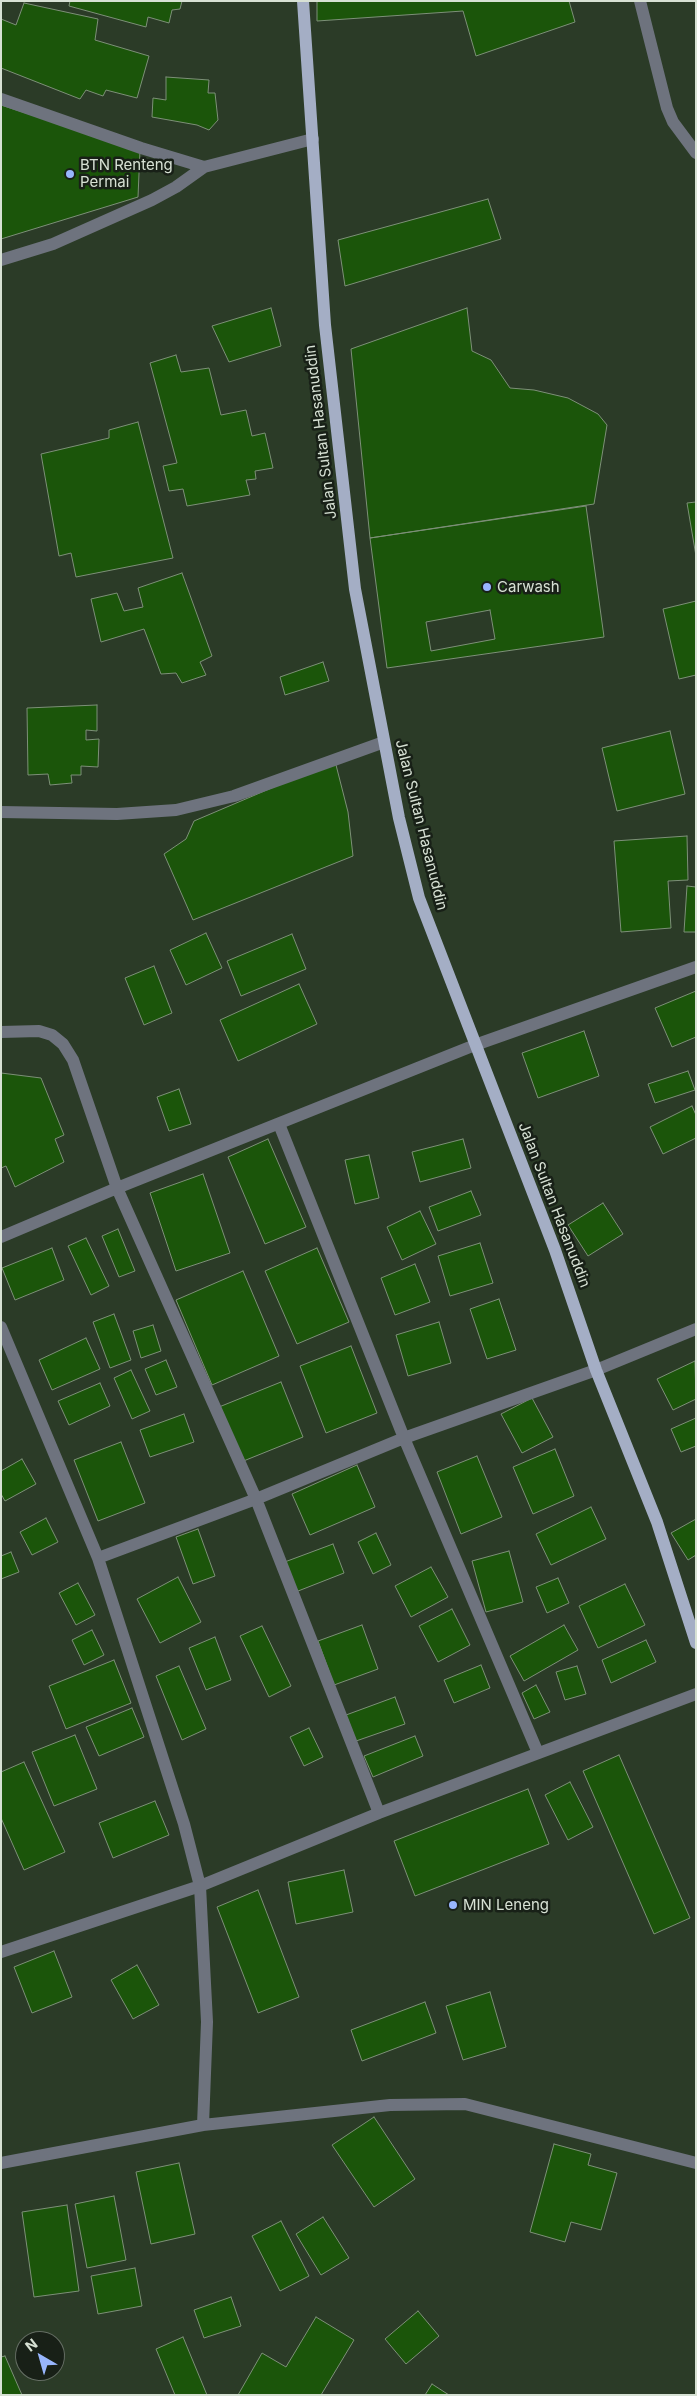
<!DOCTYPE html>
<html>
<head>
<meta charset="utf-8">
<style>
	body { margin:0 }
	#map { position:relative; width:697px; height:2396px; overflow:hidden; background:#2b3b27; font-family:Inter,sans-serif }
	canvas { display:block }
	.frame { position:absolute; inset:0; border:2px solid #d7e1d4; pointer-events:none }
	.north { position:absolute; left:15px; top:2331px; width:50px; height:50px; box-sizing:border-box; background:#182017; border:1px solid #646d63; border-radius:50%; rotate:322deg; font-size:14px; font-weight:700; line-height:20px; text-align:center; color:#d7e1d4 }
	.north::after { content:''; display:block; margin:auto; width:18px; height:22px; background:#98b6fd; clip-path:polygon(50% 0,100% 100%,50% 72%,0 100%) }
</style>
</head>
<body>
<div id="map">
<canvas width="697" height="2396"></canvas>
<div class="frame"></div>
<div class="north">N</div>
</div>
<script>
const context = document.querySelector('canvas').getContext('2d');
context.lineJoin = 'round';
function fillPath(path, color) { context.fillStyle = color; context.fill(path, 'evenodd'); }
const shape = rows => new Path2D(rows.map(r => 'M' + r).join(''));
function trace(path, color, width, dash) { context.strokeStyle = color; context.lineWidth = width; context.lineCap = dash ? 'butt' : 'round'; context.setLineDash(dash || []); context.stroke(path); }
function drawText(font, color, halo, rows, align = 'center') {
  context.font = font + ' Inter,sans-serif'; context.lineWidth = 5; context.setLineDash([]); context.textBaseline = 'middle'; context.strokeStyle = halo; context.fillStyle = color; for (const [text, x, y, turn = 0] of rows) {
    context.save(); context.translate(x, y); context.rotate((+turn || 0) * Math.PI / 180); context.textAlign = isNaN(turn) ? turn : align; if (halo) context.strokeText(text, 0, 0); context.fillText(text, 0, 0); context.restore();
  }
}
const building = shape([
	[70,1,182,1,180,9,172,10,169,23,148,17,146,27,69,6,70,1],
	[317,1,569,1,575,22,476,56,463,11,317,21,317,1],
	[24,3,98,19,95,40,149,56,137,98,106,90,103,96,86,90,80,99,1,68,1,19,16,25,24,3],
	[166,77,209,80,208,93,215,93,218,120,209,130,197,125,152,117,153,98,166,100,166,77],
	[1,105,140,150,138,197,1,239,1,105],
	[488,199,501,239,345,286,338,240,488,199],
	[271,308,281,346,229,362,212,326,271,308],
	[467,308,472,351,491,360,510,388,534,390,568,398,598,414,607,425,594,504,370,538,351,349,467,308],
	[176,355,181,372,209,368,221,415,246,410,252,436,265,433,273,468,255,471,256,479,246,480,250,495,187,506,183,489,169,491,163,466,177,463,150,363,176,355],
	[138,422,173,558,76,577,71,553,59,556,41,454,109,438,109,430,138,422],
	[696,502,696,556,687,503,696,502],
	[586,506,604,637,387,668,370,538,586,506],
	[182,573,212,656,200,662,206,675,182,683,176,673,161,674,144,629,101,642,91,599,117,593,124,611,143,607,138,588,182,573],
	[696,601,696,675,679,679,663,609,696,601],
	[490,610,495,639,431,651,426,622,490,610],
	[323,662,329,681,285,695,280,677,323,662],
	[97,705,97,731,86,730,86,740,99,739,98,767,81,766,81,775,71,775,72,783,50,785,48,774,28,775,27,708,97,705],
	[670,731,685,794,617,811,602,748,670,731],
	[335,761,348,812,353,856,193,920,164,854,186,839,194,821,335,761],
	[687,836,688,880,668,881,671,928,621,932,614,841,687,836],
	[687,886,696,887,696,932,684,932,687,886],
	[206,933,222,968,186,985,170,950,206,933],
	[292,934,306,969,241,996,227,961,292,934],
	[154,966,172,1013,144,1025,125,978,154,966],
	[299,984,317,1024,238,1061,220,1020,299,984],
	[696,991,696,1037,672,1047,655,1008,696,991],
	[584,1031,599,1076,538,1098,522,1053,584,1031],
	[688,1071,695,1090,655,1103,648,1084,688,1071],
	[1,1073,41,1078,64,1135,55,1139,64,1162,15,1187,6,1166,1,1168,1,1073],
	[179,1089,191,1124,169,1131,157,1097,179,1089],
	[692,1106,696,1115,696,1138,663,1154,650,1127,692,1106],
	[268,1139,306,1227,265,1244,228,1157,268,1139],
	[463,1139,471,1168,420,1182,412,1152,463,1139],
	[369,1155,379,1198,355,1204,345,1160,369,1155],
	[203,1174,230,1253,176,1271,150,1193,203,1174],
	[471,1191,481,1215,438,1231,429,1207,471,1191],
	[603,1203,623,1234,588,1256,568,1225,603,1203],
	[420,1211,436,1244,402,1260,387,1227,420,1211],
	[118,1229,135,1271,119,1277,102,1236,118,1229],
	[86,1238,109,1286,91,1295,68,1246,86,1238],
	[480,1243,493,1283,450,1296,438,1256,480,1243],
	[52,1248,64,1280,15,1300,2,1268,52,1248],
	[317,1248,349,1322,297,1344,265,1271,317,1248],
	[415,1264,430,1302,395,1315,381,1278,415,1264],
	[243,1271,279,1356,212,1385,176,1300,243,1271],
	[499,1299,516,1350,487,1359,470,1309,499,1299],
	[114,1314,131,1360,110,1368,93,1322,114,1314],
	[439,1322,451,1363,408,1376,396,1335,439,1322],
	[153,1325,161,1351,141,1358,133,1331,153,1325],
	[86,1338,100,1369,52,1390,39,1360,86,1338],
	[351,1346,377,1413,326,1433,300,1366,351,1346],
	[166,1360,177,1387,156,1395,145,1369,166,1360],
	[695,1361,696,1399,673,1410,657,1379,695,1361],
	[131,1370,150,1411,132,1419,114,1378,131,1370],
	[281,1382,303,1437,241,1462,219,1407,281,1382],
	[100,1383,110,1406,69,1425,58,1401,100,1383],
	[532,1398,553,1437,522,1453,501,1414,532,1398],
	[184,1414,194,1442,150,1457,140,1430,184,1414],
	[696,1418,696,1446,681,1452,671,1429,696,1418],
	[121,1442,145,1503,98,1521,74,1460,121,1442],
	[555,1449,574,1496,533,1514,513,1467,555,1449],
	[477,1456,502,1517,461,1534,437,1472,477,1456],
	[22,1459,36,1484,5,1501,1,1494,1,1471,22,1459],
	[357,1465,375,1507,310,1535,292,1494,357,1465],
	[591,1507,606,1539,551,1565,536,1534,591,1507],
	[46,1518,58,1542,32,1555,20,1532,46,1518],
	[696,1519,696,1555,688,1560,671,1533,696,1519],
	[198,1529,215,1576,193,1584,176,1537,198,1529],
	[376,1533,391,1565,373,1574,358,1542,376,1533],
	[333,1544,344,1573,293,1593,282,1563,333,1544],
	[509,1551,523,1602,486,1612,472,1561,509,1551],
	[11,1552,19,1572,1,1579,1,1556,11,1552],
	[431,1567,448,1597,411,1617,395,1586,431,1567],
	[178,1577,201,1622,160,1643,137,1599,178,1577],
	[558,1578,569,1603,547,1613,536,1587,558,1578],
	[78,1583,95,1615,76,1625,59,1593,78,1583],
	[625,1584,645,1625,598,1648,579,1606,625,1584],
	[452,1609,470,1645,438,1662,419,1626,452,1609],
	[362,1625,378,1669,334,1685,318,1641,362,1625],
	[564,1625,578,1650,524,1681,510,1656,564,1625],
	[262,1626,291,1686,269,1697,240,1636,262,1626],
	[92,1630,104,1655,84,1665,72,1640,92,1630],
	[215,1637,231,1680,206,1690,189,1648,215,1637],
	[646,1640,656,1662,611,1683,602,1660,646,1640],
	[114,1660,131,1703,66,1729,49,1686,114,1660],
	[481,1665,490,1688,454,1703,444,1680,481,1665],
	[179,1666,206,1729,182,1740,156,1676,179,1666],
	[577,1666,586,1694,565,1700,556,1672,577,1666],
	[536,1685,550,1712,534,1719,522,1693,536,1685],
	[395,1697,405,1724,356,1741,346,1715,395,1697],
	[132,1708,144,1737,99,1756,86,1727,132,1708],
	[309,1728,323,1757,304,1766,290,1737,309,1728],
	[75,1735,97,1789,54,1806,32,1752,75,1735],
	[415,1736,423,1756,373,1777,364,1756,415,1736],
	[619,1755,690,1918,654,1934,583,1771,619,1755],
	[24,1762,65,1852,24,1870,1,1818,1,1772,24,1762],
	[570,1782,593,1827,568,1840,545,1795,570,1782],
	[528,1789,549,1844,415,1896,394,1841,528,1789],
	[155,1801,169,1835,113,1858,99,1823,155,1801],
	[344,1870,353,1912,296,1924,288,1882,344,1870],
	[258,1890,299,1997,258,2013,217,1907,258,1890],
	[54,1951,72,1997,32,2013,14,1967,54,1951],
	[137,1965,159,2005,133,2019,111,1980,137,1965],
	[490,1992,506,2047,463,2060,446,2006,490,1992],
	[425,2002,436,2033,362,2061,351,2030,425,2002],
	[374,2117,415,2179,374,2207,332,2145,374,2117],
	[554,2144,591,2154,588,2165,617,2173,601,2230,571,2222,565,2242,530,2232,554,2144],
	[179,2163,195,2234,151,2244,136,2172,179,2163],
	[114,2196,126,2260,87,2268,75,2204,114,2196],
	[67,2205,79,2291,34,2297,22,2212,67,2205],
	[323,2217,349,2258,321,2275,296,2234,323,2217],
	[281,2221,309,2276,280,2291,252,2236,281,2221],
	[135,2268,142,2306,98,2314,91,2276,135,2268],
	[231,2297,241,2326,204,2338,194,2310,231,2297],
	[418,2311,439,2336,406,2364,385,2339,418,2311],
	[316,2317,354,2340,321,2395,238,2395,262,2353,286,2367,316,2317],
	[183,2337,207,2395,175,2395,156,2349,183,2337],
	[5,2356,22,2395,1,2395,1,2357,5,2356],
	[432,2384,449,2395,425,2395,432,2384]
]);
fillPath(building, '#1b550a');
trace(building, '#7d9078', 1);
trace(shape([
	[640,1,667,108,673,122,696,153],
	[1,99,141,148,204,167],
	[1,260,53,244,152,200,176,187,204,167,313,139],
	[1,812,117,814,176,810,234,796,384,742],
	[1,1032,39,1031,52,1035,63,1044,73,1060,117,1188,256,1499,379,1813],
	[279,1124,404,1438,538,1753],
	[1,1237,117,1188,475,1045,696,967],
	[1,1327,98,1558,256,1499,404,1438,596,1370,696,1329],
	[1,1952,200,1886,184,1824,98,1558],
	[203,2125,390,2105,465,2104,696,2163],
	[1,2163,203,2125,207,2022,200,1886,379,1813,696,1694]
]), '#6e737e', 12);
trace(shape([
	[303,1,325,325,355,589,399,818,419,898,555,1250,596,1370,657,1522,696,1643]
]), '#a4aec5', 12);
for (const [x, y, r, color] of [
	[70,174,5,"#98b6fd"],
	[487,587,5,"#98b6fd"],
	[453,1905,5,"#98b6fd"]
]) { const dot = new Path2D(); dot.arc(x, y, r, 0, 2 * Math.PI); context.fillStyle = color; context.fill(dot); trace(dot, '#182017', 2); }
drawText('15px', '#d7e1d4', '#182017', [
	["BTN Renteng",80,165],
	["Permai",80,182],
	["Carwash",497,587],
	["MIN Leneng",463,1905]
], 'left');
drawText('15px', '#d7e1d4', '#182017', [
	["Jalan Sultan Hasanuddin",321,432,-97],
	["Jalan Sultan Hasanuddin",421,825,76],
	["Jalan Sultan Hasanuddin",554,1205,69]
]);
</script>
</body>
</html>
